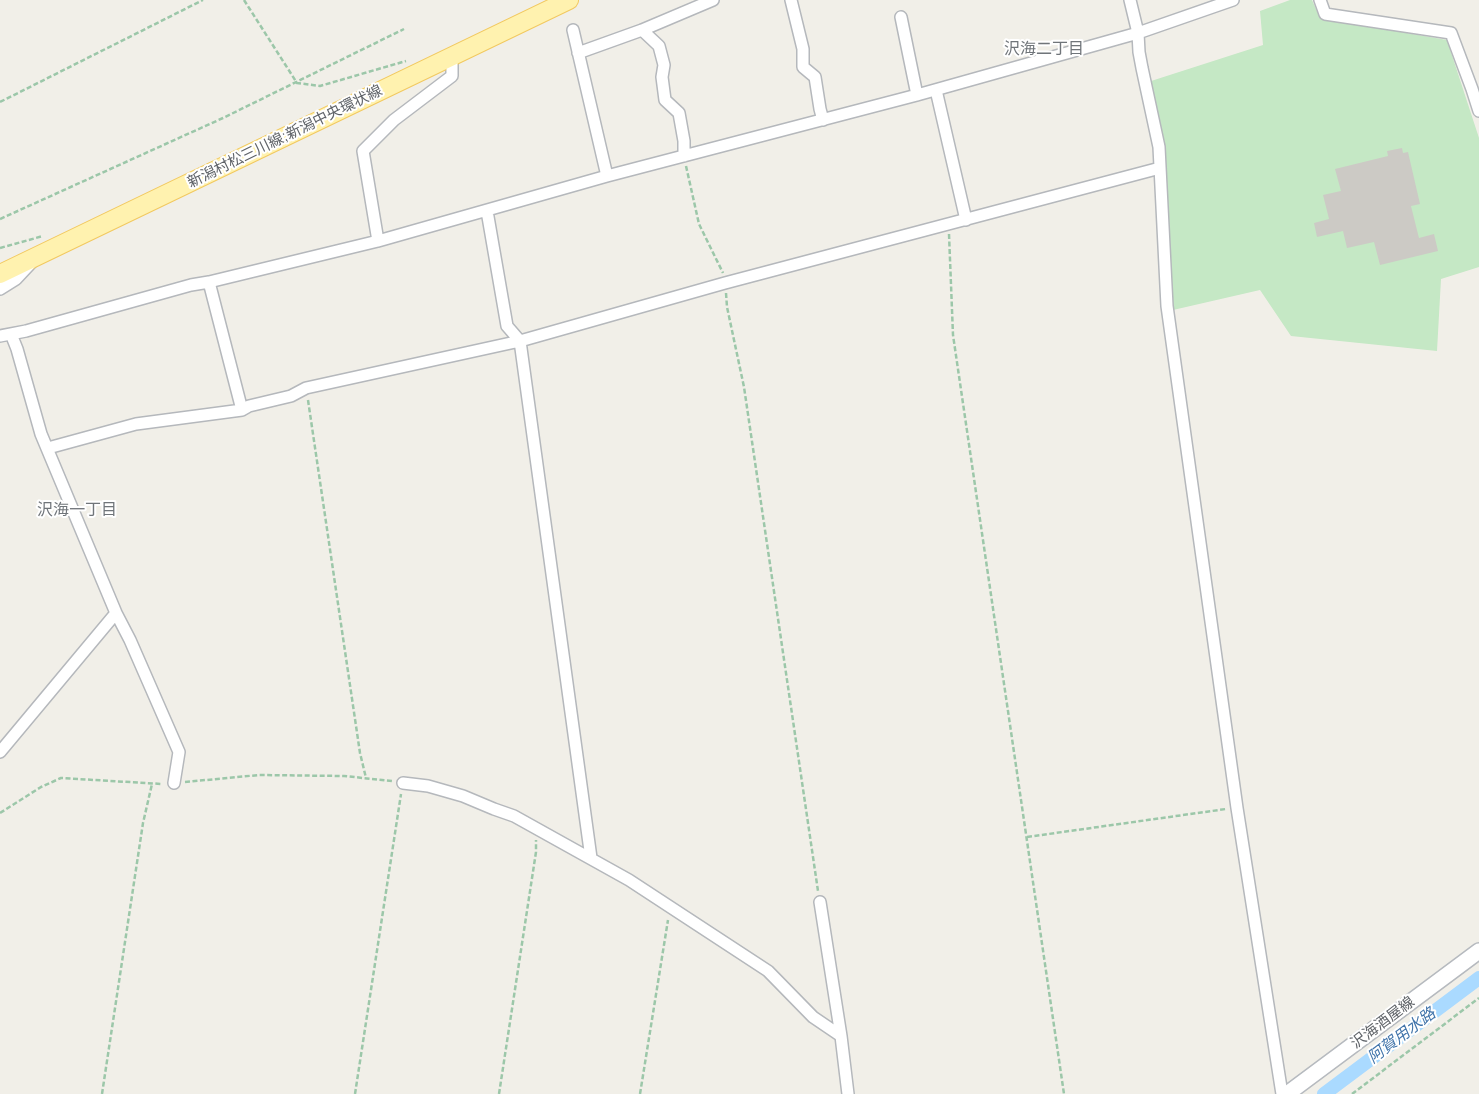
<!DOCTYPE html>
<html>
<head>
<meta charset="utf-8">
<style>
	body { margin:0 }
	canvas { display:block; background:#f1efe8 }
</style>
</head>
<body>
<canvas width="1479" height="1094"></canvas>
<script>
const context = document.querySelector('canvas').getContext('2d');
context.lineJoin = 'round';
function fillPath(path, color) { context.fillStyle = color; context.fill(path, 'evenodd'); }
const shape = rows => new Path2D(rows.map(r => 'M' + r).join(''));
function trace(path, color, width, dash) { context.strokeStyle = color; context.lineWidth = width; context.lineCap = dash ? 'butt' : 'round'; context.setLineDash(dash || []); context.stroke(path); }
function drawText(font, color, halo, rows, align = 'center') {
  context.font = font + ' Manrope,"Noto Sans JP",sans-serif'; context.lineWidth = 4; context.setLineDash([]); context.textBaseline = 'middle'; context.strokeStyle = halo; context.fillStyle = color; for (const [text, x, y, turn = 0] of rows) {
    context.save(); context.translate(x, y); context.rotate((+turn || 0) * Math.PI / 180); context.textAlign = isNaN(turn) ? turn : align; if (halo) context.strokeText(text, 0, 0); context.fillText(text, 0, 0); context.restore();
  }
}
fillPath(shape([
	[1290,0,1312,0,1320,18,1447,40,1479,138,1479,267,1441,279,1437,351,1291,336,1260,290,1173,310,1164,155,1148,82,1263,45,1260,11]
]), '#c5e8c5');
trace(shape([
	[1324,1094,1479,978]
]), '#aadaff', 14);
fillPath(shape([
	[1402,148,1403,153,1408,152,1420,204,1411,206,1419,238,1434,234,1438,251,1380,265,1374,242,1347,248,1343,231,1317,237,1314,223,1329,219,1323,195,1341,191,1335,169,1388,156,1387,151]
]), '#cccac5');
const minor = shape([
	[791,0,803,49,803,67,815,77,820,109,823,120],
	[1130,0,1138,33,1139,52,1142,68,1159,147,1167,306,1237,808,1282,1094],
	[1320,0,1325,14,1451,33,1472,89,1479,111],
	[901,17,917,95],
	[573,30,607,176],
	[642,30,659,46,664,65,662,77,665,100,679,113,684,141,684,156],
	[578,53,642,30,713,0],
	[936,90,966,220],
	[487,211,507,326,520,341,591,858],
	[378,241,363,151,394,120,452,76,452,57],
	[209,282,242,410],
	[0,289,16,279,31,263],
	[11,334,17,349,41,434,116,613,130,640,179,752,174,783],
	[0,336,26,331,191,285,209,282,378,241,607,176,917,95,1138,33,1233,0],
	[48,448,136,424,242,410,249,406,291,396,306,388,520,341,725,283,1160,168],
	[0,752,116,613],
	[403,783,428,786,463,796,494,809,514,816,629,880,768,971,813,1017,841,1036],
	[820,902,841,1036,848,1094]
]);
const secondary = shape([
	[1287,1094,1479,951]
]);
const primary = shape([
	[0,274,569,0]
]);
trace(minor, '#b5b8bc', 14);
trace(secondary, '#b6babf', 18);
trace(primary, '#f2c960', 20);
trace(shape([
	[244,0,297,83,320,86,406,61],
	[0,102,203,0],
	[686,166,699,224,723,273],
	[0,219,223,118,404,29],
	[949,234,953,335,1064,1094],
	[0,248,43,236],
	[726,293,727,307,744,387,818,891],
	[308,400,360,753,366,778],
	[185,782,259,775,344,776,392,781],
	[0,813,41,787,61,778,162,784],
	[1027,837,1226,809],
	[102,1094,143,823,152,784],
	[355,1094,401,794],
	[499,1094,536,852,536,840],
	[640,1094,668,920],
	[1352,1094,1479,998]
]), '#9cc7a9', 2.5, [5, 2.5]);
trace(minor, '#fff', 11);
trace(secondary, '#fff', 15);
trace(primary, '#fff2af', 18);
drawText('15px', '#5f6368', '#fff', [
	["新潟村松三川線;新潟中央環状線",285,137,-26],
	["沢海酒屋線",1383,1023,-37]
]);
drawText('16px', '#70757a', '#fff', [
	["沢海二丁目",1044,50],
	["沢海一丁目",77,511]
]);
drawText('italic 16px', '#4174aa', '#fff', [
	["阿賀用水路",1402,1036,-37]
]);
</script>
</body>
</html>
